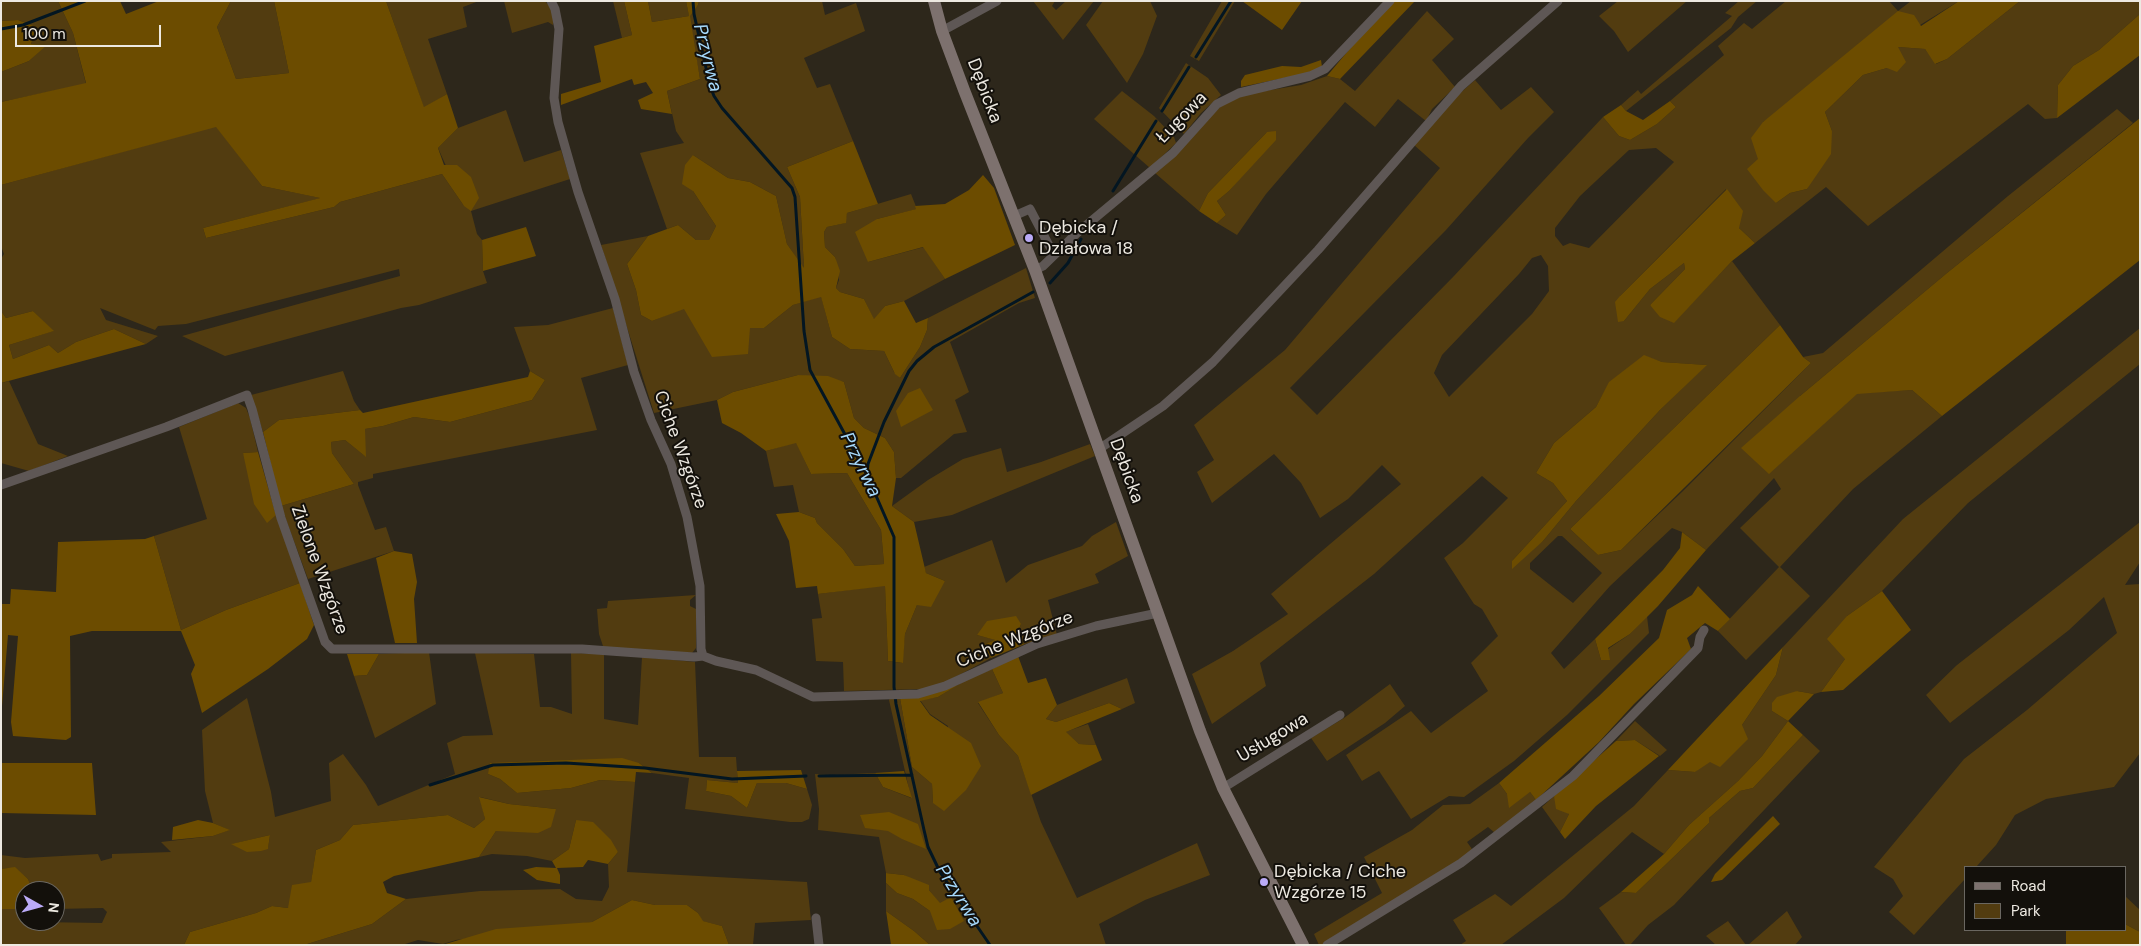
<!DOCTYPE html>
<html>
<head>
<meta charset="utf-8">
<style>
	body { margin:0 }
	#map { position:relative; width:2141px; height:946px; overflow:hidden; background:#2d271b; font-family:"DM Sans",sans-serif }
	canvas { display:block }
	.frame { position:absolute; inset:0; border:2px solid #ede9e1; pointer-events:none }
	.legend { position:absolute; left:1964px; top:866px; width:162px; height:65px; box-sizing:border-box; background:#13100b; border:1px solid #6a6761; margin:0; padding:6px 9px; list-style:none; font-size:15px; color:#ede9e1 }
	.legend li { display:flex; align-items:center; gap:10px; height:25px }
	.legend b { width:25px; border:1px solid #6a6761 }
	.north { position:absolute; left:15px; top:881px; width:50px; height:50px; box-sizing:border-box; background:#13100b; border:1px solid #6a6761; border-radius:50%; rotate:97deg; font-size:14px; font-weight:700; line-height:20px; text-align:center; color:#ede9e1 }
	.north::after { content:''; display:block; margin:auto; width:18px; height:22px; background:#baaaf7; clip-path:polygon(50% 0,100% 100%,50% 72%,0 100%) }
	.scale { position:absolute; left:15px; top:25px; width:146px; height:22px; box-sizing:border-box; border:2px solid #ede9e1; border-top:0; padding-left:6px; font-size:15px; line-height:18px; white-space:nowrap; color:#ede9e1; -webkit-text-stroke:4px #13100b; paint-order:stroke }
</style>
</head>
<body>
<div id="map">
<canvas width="2141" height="946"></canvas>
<div class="frame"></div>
<ul class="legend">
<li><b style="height:6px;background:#7d716e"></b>Road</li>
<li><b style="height:14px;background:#523c10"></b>Park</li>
</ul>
<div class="north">N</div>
<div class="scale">100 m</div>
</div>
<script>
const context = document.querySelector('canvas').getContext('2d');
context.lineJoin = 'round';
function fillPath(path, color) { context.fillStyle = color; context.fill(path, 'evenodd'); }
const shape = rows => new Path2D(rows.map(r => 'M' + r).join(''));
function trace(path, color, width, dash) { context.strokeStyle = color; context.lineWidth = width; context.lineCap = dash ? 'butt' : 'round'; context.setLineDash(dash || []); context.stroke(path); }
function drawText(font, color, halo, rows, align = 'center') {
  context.font = font + ' "DM Sans",sans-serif'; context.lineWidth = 4; context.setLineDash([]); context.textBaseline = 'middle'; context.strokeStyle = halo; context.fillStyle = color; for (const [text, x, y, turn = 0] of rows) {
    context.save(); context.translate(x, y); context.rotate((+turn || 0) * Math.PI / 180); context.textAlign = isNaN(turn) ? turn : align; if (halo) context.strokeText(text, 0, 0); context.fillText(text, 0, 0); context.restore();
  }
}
fillPath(shape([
	[1,1,58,1,73,33,86,84,1,102,1,72,29,61,46,45,31,44,37,27,18,20,1,21],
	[231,1,274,1,289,73,236,79,217,27],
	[386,1,479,1,463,7,467,27,428,39,447,94,424,108],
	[504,1,545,1,555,13,553,25,548,22,512,33],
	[613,1,624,1,632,35,622,38],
	[648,1,686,1,689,15,698,5,699,1,822,1,825,15,856,3,865,31,804,58,817,88,830,84,853,141,787,167,800,197,804,269,787,244,776,196,750,182,728,178,693,155,693,191,716,226,709,240,696,240,678,225,667,229,640,153,684,143,676,131,667,91,700,79,689,16,652,22],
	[1033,1,1055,1,1052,6,1056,10,1066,1,1094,1,1063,40],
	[1103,1,1150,1,1157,16,1143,54,1127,83,1086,25],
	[1222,1,1235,1,1199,61,1190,56],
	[1618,1,1687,1,1628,52,1614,31,1599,16],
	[1739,1,1757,1,1738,17,1731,28,1626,111,1621,105,1638,90,1641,94,1732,16,1725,13],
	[1786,1,1889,1,1898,11,1911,1,1959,1,1763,122,1776,203,1790,193,1807,189,1832,131,1825,112,1863,75,1887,68,1898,47,1925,49,1936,64,1947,59,2020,1,2140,1,2140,14,2099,50,2073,66,2058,85,2057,118,2045,119,2028,104,1868,226,1826,187,1755,243,1739,228,1726,189,1620,296,1624,321,1650,289,1684,263,1685,269,1650,305,1674,322,1732,261,1780,325,1570,529,1598,555,1621,550,1683,491,1811,363,1803,357,1823,353,2008,196,2117,109,2133,123,1947,273,1800,396,1912,390,1942,416,1853,489,1780,567,1810,596,1746,660,1718,631,1779,567,1740,528,1781,489,1774,478,1706,550,1682,532,1672,528,1610,586,1551,653,1564,669,1595,639,1601,660,1608,649,1630,634,1647,616,1649,633,1567,715,1514,761,1464,797,1449,796,1411,819,1379,771,1362,781,1346,755,1411,711,1431,733,1488,691,1471,663,1498,636,1482,609,1474,604,1444,558,1463,543,1508,498,1482,476,1374,574,1260,663,1266,686,1212,724,1192,674,1233,651,1288,614,1271,594,1401,484,1382,465,1348,499,1320,518,1301,483,1274,454,1212,503,1197,472,1214,460,1194,425,1285,350,1440,168,1414,145,1449,103,1475,80,1501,110,1531,87,1554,112,1528,138,1446,230,1290,388,1317,415,1453,277,1603,117,1619,136,1630,140,1657,124,1676,107,1670,101,1724,55,1718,46,1744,23,1752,29],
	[1656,148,1674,162,1589,248,1570,243,1563,246,1555,236,1555,228,1580,196,1629,150],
	[1541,255,1548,266,1549,291,1532,314,1449,397,1434,373,1442,355,1519,274,1532,258],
	[1644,356,1662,362,1706,365,1660,410,1576,501,1543,541,1512,561,1567,501,1553,483,1536,473,1554,443,1596,407,1610,382],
	[1558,536,1562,536,1602,573,1573,603,1530,569,1530,563],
	[1427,11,1454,39,1432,60,1455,87,1432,109,1426,121,1398,99,1375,127,1345,102,1266,194,1237,235,1217,223,1226,215,1217,201,1229,191,1244,173,1267,132,1208,193,1199,211,1155,173,1224,103,1246,94,1301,85,1327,76,1340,79,1355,91],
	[1186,63,1208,78,1221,95,1201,113,1184,134,1159,108],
	[1122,91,1154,116,1174,137,1176,143,1150,168,1094,119],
	[506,110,524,162,561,150,570,179,471,211,477,234,482,240,483,271,487,283,419,305,401,308,225,356,182,336,400,276,399,269,186,324,158,326,155,330,100,308,106,320,158,336,146,344,114,329,76,342,58,353,49,345,13,359,9,345,53,331,33,311,6,318,1,311,1,259,4,254,1,246,1,185,216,126,262,186,321,198,203,228,206,238,334,207,340,202,442,174,464,206,438,148,458,128],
	[911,194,917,209,877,219,868,262,924,247,945,279,904,301,885,306,874,320,864,299,840,292,836,288,839,280,835,257,825,247,824,232,827,227,845,223,847,213],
	[648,236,627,264,636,290,641,315,652,321,684,308,750,328,764,328,793,305,821,296,832,337,850,349,884,351,894,372,900,378,920,347,927,330,928,318,1026,268,1035,298,1019,303,950,342,969,392,955,400,967,432,954,434,901,478,896,478,894,452,885,438,864,428,854,418,844,382,798,375,733,392,717,400,654,413,601,245],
	[613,308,628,365,581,378,597,430,373,474,373,478,358,482,358,485,375,530,386,527,394,551,308,579,281,506,354,484,332,453,331,442,345,440,365,456,365,429,383,426,414,417,450,422,532,400,545,380,530,371,514,327,548,325],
	[2140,328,2140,364,1968,503,1882,591,1847,616,1845,659,1821,692,1814,694,1797,691,1772,711,1788,721,1762,756,1738,781,1689,825,1664,854,1632,832,1564,898,1501,945,1460,945,1466,941,1453,920,1495,894,1511,906,1634,806,1668,770,1695,772,1742,725,1776,675,1783,647,1903,519],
	[343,371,354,401,360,410,279,420,263,432,251,395],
	[9,381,38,444,68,456,29,471,1,463,1,383],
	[238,403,246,408,250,418,258,452,243,453,276,515,300,583,226,610,181,630,154,536,207,519,179,427],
	[796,442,811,474,847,473,881,530,884,564,855,566,843,549,817,523,815,518,799,512,793,485,774,487,766,451],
	[1090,444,1095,456,952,515,914,522,892,506,928,480,963,459,1001,448,1007,472,1041,462],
	[1116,522,1128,556,1095,574,1099,583,1048,600,1057,635,1025,644,1014,641,1021,624,977,635,996,640,983,645,991,658,944,683,923,689,844,691,843,662,816,661,812,619,822,618,818,594,885,585,888,661,902,663,905,634,917,605,945,581,926,573,924,567,992,540,1006,583,1028,565,1082,546,1092,536],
	[2140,522,2140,562,2125,585,2140,584,2140,753,2114,787,2046,799,2015,815,1996,845,1976,867,1965,867,1965,879,1914,935,1889,912,1903,896,1893,879,1874,867,1964,759,2027,710,2117,633,2104,597,2069,630,1950,723,1926,695,1957,665],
	[696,595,690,600,690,606,696,609,696,648,692,653,608,648,603,646,599,634,597,609,607,608,608,601],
	[429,652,436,704,375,738,354,676,367,675,379,654],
	[475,653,534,654,540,707,551,707,572,714,571,653,604,654,604,719,638,725,642,657,695,662,699,757,736,757,737,771,738,783,707,780,706,791,731,796,747,808,757,783,786,783,807,789,812,805,809,819,802,822,790,822,685,809,689,778,652,773,639,763,523,762,488,774,500,779,517,793,571,788,600,780,635,782,627,872,807,882,811,920,755,923,753,945,729,945,722,926,702,921,698,913,687,905,655,905,632,900,592,922,456,940,443,944,418,940,402,945,304,945,372,924,406,899,480,891,560,889,576,899,602,901,609,887,608,864,618,852,576,820,569,849,552,861,527,856,492,854,479,857,496,831,513,831,556,809,509,804,480,797,485,819,474,828,448,815,353,825,340,840,316,850,311,883,288,908,272,906,256,913,190,932,184,945,1,945,1,909,25,909,25,921,38,922,102,923,107,912,103,908,55,909,55,891,33,891,28,879,15,868,1,869,1,855,25,858,98,854,101,861,112,858,112,854,171,852,161,842,213,836,229,830,213,823,205,791,202,730,247,698,271,792,275,817,331,801,329,763,343,754,366,785,378,806,455,774,447,743,463,736,493,735],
	[270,835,268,848,232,844],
	[992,669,1003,693,978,703,999,735,1018,756,1041,822,1077,898,1197,843,1210,875,1145,900,1099,924,1106,945,930,945,914,931,886,911,886,883,897,893,913,899,930,911,951,898,940,904,929,890,904,875,886,873,879,837,818,830,819,809,815,774,831,775,875,773,883,787,911,798,889,700,890,698,900,698,912,767,932,784,933,803,948,726,930,714,920,700,938,697,969,678],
	[1127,678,1135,703,1122,709,1109,703,1056,722,1046,719,1057,705],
	[1390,684,1405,706,1385,723,1327,761,1311,738,1344,718],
	[1635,721,1667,750,1660,756,1635,740,1616,741],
	[1088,724,1096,745,1079,744,1065,732],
	[1803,735,1820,751,1674,905,1648,925,1630,945,1626,945,1599,908,1621,892,1636,893,1709,823,1709,818,1740,791,1753,788],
	[1499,783,1507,794,1530,792,1536,800,1496,834,1488,827,1467,842,1472,849,1471,853,1324,944,1319,945,1314,934,1382,893,1364,857,1412,830,1443,805,1470,804],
	[1554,796,1569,814,1560,832,1542,807],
	[2125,896,2140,910,2140,932,2125,924],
	[1787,911,1802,937,1795,945,1748,945],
	[1728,921,1746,945,1716,945,1706,936]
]), '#523c10');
fillPath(shape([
	[58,1,120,1,126,14,159,1,231,1,217,27,236,79,289,73,274,1,386,1,424,107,447,94,458,128,438,148,444,165,457,165,471,177,479,198,471,211,464,206,442,174,340,202,334,207,206,238,203,228,320,198,262,186,216,127,1,185,1,102,86,83,73,33],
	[624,1,648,1,652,22,689,16,686,1,699,1,698,5,690,16,700,79,667,91,672,114,641,109,638,100,653,93,646,82,634,85,632,79,561,105,561,94,601,82,594,46,632,35],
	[1242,1,1302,1,1282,30],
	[1395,1,1415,1,1340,79,1327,76,1363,33],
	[1959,1,2020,1,1947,59,1935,64,1925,49,1898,47,1906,62,1897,72,1887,68,1863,75,1825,112,1832,131,1831,154,1807,189,1790,193,1776,203,1763,190,1747,169,1758,159,1751,138,1763,122,1898,11,1914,15,1921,26],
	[2140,14,2140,55,2057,118,2058,85,2073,66,2099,50],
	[18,20,37,27,31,44,47,45,29,61,1,72,1,21],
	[1321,60,1322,67,1308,73,1241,87,1241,81,1245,75,1282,66,1301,67],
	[1670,101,1676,107,1657,124,1630,140,1619,136,1603,117,1621,105,1626,111,1643,120],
	[2140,118,2140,260,1942,416,1912,390,1857,394,1769,474,1741,448,1800,396,1947,273],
	[1276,131,1276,140,1229,191,1217,201,1226,215,1217,223,1199,211,1208,193,1267,132],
	[853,141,878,204,847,213,846,223,827,227,824,232,825,247,835,257,840,271,836,288,840,292,864,299,874,319,885,306,904,301,916,323,928,318,927,330,920,347,900,378,895,374,884,351,850,349,832,337,821,297,793,305,764,328,750,328,748,354,712,357,684,309,652,321,641,315,636,290,627,264,648,236,678,225,696,240,709,240,716,226,693,191,682,184,685,165,693,155,728,178,750,182,776,196,787,244,804,268,800,197,787,167],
	[983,175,994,188,1015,245,945,279,923,247,868,262,855,232,877,219,916,209,915,206,945,204,969,190],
	[1727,189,1743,211,1739,228,1755,243,1732,261,1674,323,1660,317,1650,305,1685,269,1684,263,1650,289,1624,321,1618,322,1615,302,1620,296],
	[526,227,536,256,483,271,482,240],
	[1,311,6,318,33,311,54,331,9,345,13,359,49,345,58,353,76,342,114,329,146,344,1,383],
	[1780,325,1803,357,1811,363,1621,550,1598,555,1570,529],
	[1644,355,1662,362,1707,365,1660,410,1576,501,1543,541,1512,569,1512,561,1567,501,1553,483,1536,473,1554,443,1596,407,1609,382],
	[530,371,545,380,532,400,450,422,414,417,383,426,365,429,366,457,345,440,331,442,332,453,354,484,281,506,263,432,279,420,360,410,363,413,528,377],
	[798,375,828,376,844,382,854,418,864,428,885,438,894,452,896,478,892,506,914,522,926,573,945,581,931,607,917,605,905,634,903,663,888,661,885,586,818,594,817,586,796,588,789,541,776,514,799,512,815,518,817,523,843,549,855,566,884,564,881,530,847,473,811,474,796,443,766,451,741,433,722,423,717,400,733,392],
	[920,388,933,410,901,427,896,411,908,393],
	[258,452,276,515,267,523,254,504,243,453],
	[1682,532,1706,550,1658,606,1630,634,1608,648,1610,660,1601,660,1595,639,1663,570,1680,548],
	[154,536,181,630,226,610,300,583,314,625,307,639,268,669,202,713,191,674,195,665,181,631,92,631,70,636,71,737,66,740,13,736,11,722,18,636,8,635,1,718,1,604,10,604,11,589,56,592,58,542,145,539],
	[394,551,412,554,417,582,414,599,417,643,395,643,376,558],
	[1698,586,1730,619,1718,631,1705,623,1687,638,1691,649,1634,704,1599,742,1536,800,1530,792,1509,808,1507,794,1499,783,1599,696,1659,638,1667,610,1692,595],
	[1882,591,1911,630,1843,690,1821,692,1845,659,1827,639,1847,616],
	[1016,616,1021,624,1014,641,1025,644,991,658,983,645,995,640,977,635,987,621],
	[1783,647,1776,675,1742,725,1748,739,1720,767,1710,762,1695,772,1668,770],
	[347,654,379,654,367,675,354,676],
	[1018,656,1028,683,1046,678,1057,705,1046,719,1056,722,1109,703,1122,709,1066,732,1079,744,1096,745,1102,760,1031,795,1018,756,999,735,978,702,1003,693,992,669],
	[958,685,938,697,920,701,930,715,971,743,981,766,966,790,944,811,933,803,932,784,912,767,900,698],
	[1797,691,1814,694,1788,721,1803,735,1753,788,1740,791,1709,818,1709,823,1636,893,1621,892,1664,854,1689,825,1738,781,1762,756,1788,721,1772,711,1772,703,1777,697],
	[1635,740,1659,756,1596,806,1565,839,1560,832,1569,814,1556,809,1554,796,1616,741],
	[622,758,639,763,652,773,636,772,635,782,600,780,571,788,517,793,500,779,488,774,490,763],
	[1,763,92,763,96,815,1,813],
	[801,770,807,789,786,783,757,783,747,808,731,796,706,791,707,780,738,783,737,771],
	[904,771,912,798,883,787,875,773],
	[479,797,509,804,556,809,551,827,538,833,496,831,479,857,394,876,383,882,387,893,406,899,372,924,304,945,184,945,190,932,256,913,272,906,288,908,292,885,311,882,316,850,340,840,353,825,448,815,474,828,485,819],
	[889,812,918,824,926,849,902,839,888,831,865,828,860,815],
	[1773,816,1780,824,1722,880,1711,882,1715,874],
	[198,820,213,823,230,830,213,836,172,840,173,827],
	[576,820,593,822,611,840,618,852,608,864,588,860,583,867,557,868,560,875,560,884,537,880,523,870,536,867,556,868,552,861,569,849],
	[270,835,268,849,261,851,247,852,231,844],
	[15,867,28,879,33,891,25,891,25,909,1,909,1,869],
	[886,873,904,875,929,885,929,890,940,903,951,897,964,921,950,929,937,930,930,911,913,899,897,893,886,883],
	[632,900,655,905,687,905,698,913,703,921,722,926,729,945,442,945,496,929,592,922],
	[886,911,914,931,930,945,891,945],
	[2125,924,2140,932,2140,945,2066,945,2066,930,2125,930]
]), '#6c4c00');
trace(shape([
	[693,1,694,14,710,86,714,96,722,108,792,188,795,197,804,331,810,370,867,475,894,537,894,687,896,704,924,830,928,847,940,872,990,945],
	[1,29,23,25,85,1],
	[1196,57,1231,1],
	[1162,111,1189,67],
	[1113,191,1156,121],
	[1050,283,1068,263,1081,239],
	[867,473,868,464,884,422,909,371,917,361,934,347,1033,292],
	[819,776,912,775],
	[430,785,493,765,566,763,645,768,732,779,806,776]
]), '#031622', 3);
trace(shape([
	[551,1,555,9,559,29,554,98,558,122,578,192,615,299,634,372,651,420,671,464,687,517,700,586,701,649,703,656,716,661,756,670,813,697,918,694,945,686,1037,644,1096,626,1158,613],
	[942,31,997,1],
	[1014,216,1030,209,1054,255],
	[1035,270,1043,266,1077,233,1173,153,1217,104,1239,93,1310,76,1325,69,1390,1],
	[1099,449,1163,406,1213,362,1318,250,1461,86,1558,1],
	[1,485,166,427,247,395,252,409,281,518,325,642,332,649,582,649,694,657,703,656],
	[1223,788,1340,715],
	[816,918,819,945],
	[1327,945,1461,863,1573,776,1698,648,1700,637,1704,630]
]), '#5e5755', 9);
trace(shape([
	[934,1,942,31,964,90,1035,270,1200,731,1223,788,1303,945]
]), '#7d716e', 12);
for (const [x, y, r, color] of [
	[1029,238,5,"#baaaf7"],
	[1264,882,5,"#baaaf7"]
]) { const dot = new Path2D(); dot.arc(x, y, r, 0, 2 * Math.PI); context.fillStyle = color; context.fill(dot); trace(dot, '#13100b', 2); }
drawText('18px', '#ede9e1', '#13100b', [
	["Dębicka",984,91,69],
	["Ługowa",1182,118,-46],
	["Ciche Wzgórze",680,450,70],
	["Dębicka",1126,471,70],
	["Zielone Wzgórze",319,570,70],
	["Ciche Wzgórze",1015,640,-22],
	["Usługowa",1273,738,-31]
]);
drawText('18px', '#ede9e1', '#13100b', [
	["Dębicka /",1039,228],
	["Działowa 18",1039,249],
	["Dębicka / Ciche",1274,872],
	["Wzgórze 15",1274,893]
], 'left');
drawText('italic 19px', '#a5d9fc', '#13100b', [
	["Przyrwa",707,58,76],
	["Przyrwa",860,465,64],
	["Przyrwa",958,896,58]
]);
</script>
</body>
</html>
